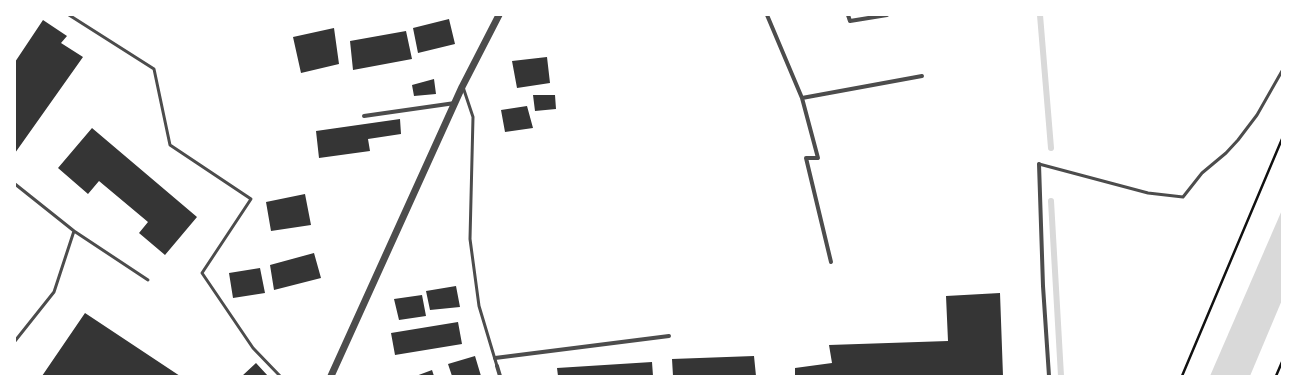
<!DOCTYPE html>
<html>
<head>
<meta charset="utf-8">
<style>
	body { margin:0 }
	#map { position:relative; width:1297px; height:391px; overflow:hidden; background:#fff; font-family:"Varela Round",sans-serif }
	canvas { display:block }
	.frame { position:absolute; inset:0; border:16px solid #fff; pointer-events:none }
</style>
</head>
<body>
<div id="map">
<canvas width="1297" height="391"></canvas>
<div class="frame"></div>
</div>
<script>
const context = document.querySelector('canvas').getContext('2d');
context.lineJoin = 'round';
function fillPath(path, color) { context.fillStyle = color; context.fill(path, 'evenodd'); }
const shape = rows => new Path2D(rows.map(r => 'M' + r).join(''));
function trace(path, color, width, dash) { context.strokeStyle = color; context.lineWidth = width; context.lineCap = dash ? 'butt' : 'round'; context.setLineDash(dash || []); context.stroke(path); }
fillPath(shape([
	[1282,210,1282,300,1250,376,1210,376]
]), '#d9d9d9');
trace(shape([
	[1040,15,1051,148],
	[1051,201,1061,376]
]), '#d9d9d9', 6);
fillPath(shape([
	[449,19,455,44,418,53,413,28],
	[43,20,67,36,61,43,83,57,15,153,15,62],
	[334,28,339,64,301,73,293,37],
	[406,31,412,59,353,70,350,41],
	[547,57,550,83,517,88,512,61],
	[434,79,436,94,414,96,412,85],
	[533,95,555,95,556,109,535,111],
	[527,106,533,128,505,132,501,110],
	[400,119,401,134,368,139,370,151,319,158,316,131],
	[92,128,197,217,165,255,139,233,148,222,99,181,88,194,58,168],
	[305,194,311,225,271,231,266,202],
	[314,253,321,278,274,290,270,265],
	[260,268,265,293,233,298,229,273],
	[456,286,460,307,430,310,426,291],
	[1000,293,1003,376,795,376,795,368,832,363,829,345,948,341,946,296],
	[422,295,426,316,399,320,394,299],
	[85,313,180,376,42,376],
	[458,322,462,344,395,355,391,333],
	[475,356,481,376,452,376,448,364],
	[754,356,756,376,673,376,672,359],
	[652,362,653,376,558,376,557,368],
	[256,363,268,376,242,376],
	[432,370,434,376,416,376]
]), '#353535');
trace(shape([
	[1182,376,1282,139],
	[1276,376,1282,362]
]), '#111', 2.5);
trace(shape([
	[69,15,154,69,170,145,251,199,202,273,253,348,280,376],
	[463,87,473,117,470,239,479,306,497,366],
	[1039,164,1148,193,1183,197,1202,173,1226,153,1238,140,1257,115,1282,71],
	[15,184,74,231,54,292,15,341],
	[74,231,148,280]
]), '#4c4c4c', 3);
trace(shape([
	[767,15,802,98,818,158,806,158,831,262],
	[848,15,850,21,887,15],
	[802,98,922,76],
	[364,116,455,103],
	[1039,164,1043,286,1049,376],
	[495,358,669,336],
	[497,366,500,376]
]), '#4c4c4c', 4);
trace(shape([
	[331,376,462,87,499,15]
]), '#4c4c4c', 7);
</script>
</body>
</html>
